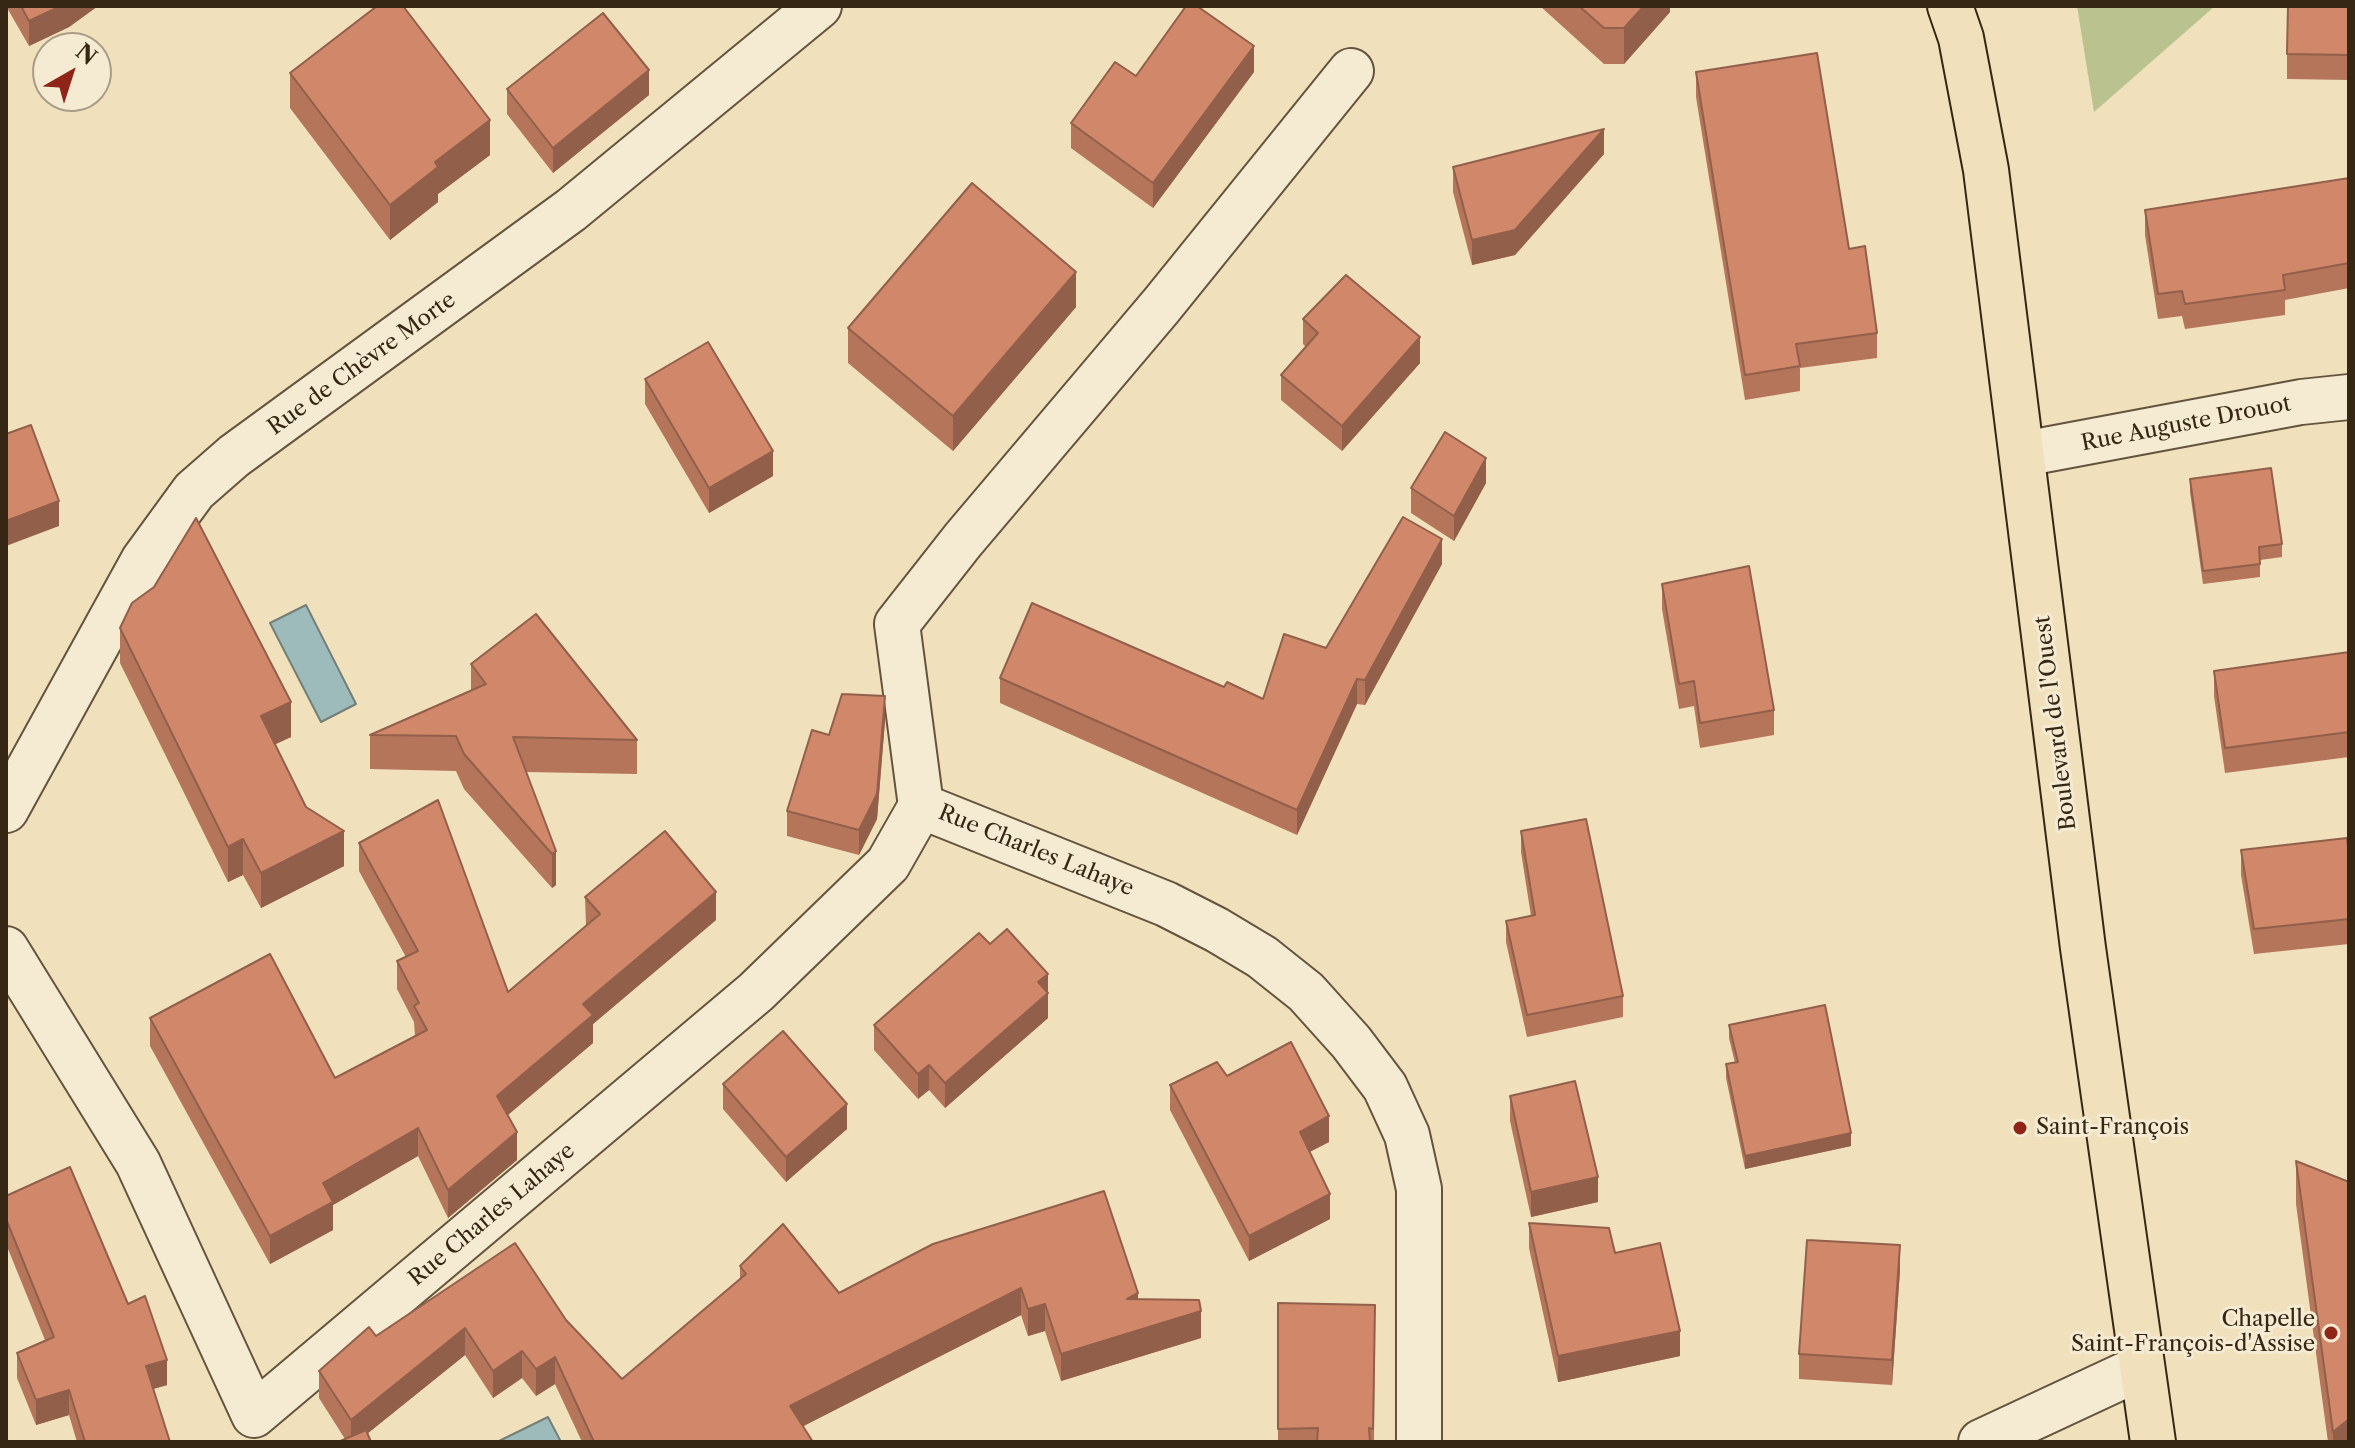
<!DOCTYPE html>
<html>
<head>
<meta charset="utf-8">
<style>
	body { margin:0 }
	#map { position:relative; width:2355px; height:1448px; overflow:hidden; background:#f0e0bc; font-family:"Libre Caslon Text",serif }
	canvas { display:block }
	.frame { position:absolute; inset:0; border:8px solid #362614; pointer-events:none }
	.north { position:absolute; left:32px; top:32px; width:80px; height:80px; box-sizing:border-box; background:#f5ebd3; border:2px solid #a99c87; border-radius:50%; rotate:39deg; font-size:22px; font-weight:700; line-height:32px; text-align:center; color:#362614 }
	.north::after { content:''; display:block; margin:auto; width:28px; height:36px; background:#8f2418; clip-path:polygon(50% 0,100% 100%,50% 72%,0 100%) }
</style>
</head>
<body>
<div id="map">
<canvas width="2355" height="1448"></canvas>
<div class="frame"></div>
<div class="north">N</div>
</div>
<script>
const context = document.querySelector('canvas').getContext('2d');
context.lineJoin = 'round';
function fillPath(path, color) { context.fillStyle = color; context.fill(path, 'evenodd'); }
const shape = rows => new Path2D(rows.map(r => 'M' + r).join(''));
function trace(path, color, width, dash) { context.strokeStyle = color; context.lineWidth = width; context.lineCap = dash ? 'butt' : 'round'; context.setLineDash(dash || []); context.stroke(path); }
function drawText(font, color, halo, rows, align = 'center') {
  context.font = font + ' "Libre Caslon Text",serif'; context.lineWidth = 6; context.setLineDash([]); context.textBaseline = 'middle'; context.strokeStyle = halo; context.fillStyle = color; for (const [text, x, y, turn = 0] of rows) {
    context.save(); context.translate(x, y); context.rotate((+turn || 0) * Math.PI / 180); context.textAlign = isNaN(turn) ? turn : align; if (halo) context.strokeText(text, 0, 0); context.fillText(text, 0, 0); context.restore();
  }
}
fillPath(shape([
	[2077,6,2215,6,2094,112]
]), '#bac290');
const water = shape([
	[306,605,356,704,321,722,270,623,306,605],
	[548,1417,561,1442,497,1442,548,1417]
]);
fillPath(water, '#9ebbbb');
trace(water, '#747f78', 2);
const minor = shape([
	[2023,454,2301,402,2349,397],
	[921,806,897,624,963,540,1161,306,1351,71],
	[6,949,138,1163,254,1415,756,992,888,864,921,806,1166,904,1217,930,1262,957,1306,992,1351,1042,1385,1087,1407,1135,1419,1189,1419,1442],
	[1981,1442,2142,1367]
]);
const tertiary = shape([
	[6,810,143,561,194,491,234,456,571,210,819,6]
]);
const primary = shape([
	[1950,6,1961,38,1986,170,2083,948,2153,1442]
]);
trace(minor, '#64543e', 48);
trace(tertiary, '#64543e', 48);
trace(primary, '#362614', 48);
trace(minor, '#f5ebd3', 44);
trace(tertiary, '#f5ebd3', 44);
trace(primary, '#f0e0bc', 44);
fillPath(shape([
	[6,6,98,6,69,27,29,46],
	[1540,6,1670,6,1670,12,1624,64,1604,64],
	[2349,6,2349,80,2287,79,2287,54],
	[1254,72,1153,208,1071,148,1071,123],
	[1696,72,1849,249,1877,333,1877,358,1800,368,1800,391,1745,400,1696,97],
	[290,73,490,155,438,194,438,202,390,240,290,108],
	[507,89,649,95,553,173,507,114],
	[1604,154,1515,255,1472,265,1453,192,1453,167],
	[2349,178,2349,288,2285,300,2285,315,2185,329,2182,316,2158,319,2145,235,2145,210],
	[1076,307,953,451,848,363,848,328],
	[1303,319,1420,363,1342,451,1281,400,1281,375,1306,347,1303,344],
	[645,379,773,476,709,513,645,404],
	[2190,479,2282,544,2282,557,2260,560,2260,577,2203,584,2190,492],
	[1486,483,1454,541,1411,513,1411,488],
	[1442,564,1365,705,1357,704,1297,835,1000,703,1000,678,1224,687,1263,699,1326,648],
	[1662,584,1774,710,1774,735,1700,748,1694,706,1679,709,1662,609],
	[120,628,291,737,275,744,306,807,344,866,261,908,243,875,228,882,120,663],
	[2349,652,2349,757,2225,773,2214,696,2214,671],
	[471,664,637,740,637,774,526,772,556,851,556,885,552,888,464,789,456,771,370,769,370,735,471,691],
	[885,721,877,819,859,855,787,836,787,811,829,735],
	[1521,831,1623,996,1623,1017,1527,1037,1506,942,1506,921,1531,916,1521,852],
	[359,843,508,992,586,926,585,897,716,920,593,1024,593,1043,508,1115,517,1160,448,1218,418,1156,333,1205,333,1230,270,1264,150,1046,150,1018,335,1078,415,1036,414,1022,397,989,397,961,406,957,359,871],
	[2241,850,2349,857,2349,944,2254,954,2241,875],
	[990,944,1048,974,1048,1018,945,1108,929,1090,918,1099,874,1050,874,1025],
	[1729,1025,1851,1146,1745,1169,1726,1078,1726,1064,1735,1063,1729,1038],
	[1227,1076,1329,1142,1309,1152,1330,1219,1249,1261,1170,1110,1170,1085],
	[723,1084,847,1129,786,1182,723,1109],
	[1510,1096,1598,1202,1531,1217,1510,1121],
	[2296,1161,2349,1442,2328,1442,2296,1204],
	[6,1196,128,1304,167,1385,153,1389,170,1442,77,1442,69,1415,36,1425,17,1378,17,1353,45,1340,6,1244],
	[1529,1223,1615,1253,1680,1356,1558,1382,1529,1248],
	[933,1244,1138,1299,1201,1338,1061,1381,1045,1331,1028,1336,1021,1315,803,1426,813,1442,582,1442,555,1384,536,1396,522,1378,493,1398,465,1355,368,1433,345,1439,319,1398,319,1371,376,1336,566,1320,622,1379,740,1280,740,1266,839,1293],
	[1900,1270,1892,1385,1799,1379,1799,1354],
	[1278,1303,1375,1305,1374,1442,1278,1442]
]), '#b4755b');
fillPath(shape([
	[61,6,98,6,69,27,29,46,29,21],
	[1644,6,1670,6,1670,12,1624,64,1624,28],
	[1254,46,1254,72,1153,208,1153,183],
	[649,70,649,95,553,173,553,148],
	[490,120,490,155,438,194,438,202,390,240,390,205,435,162],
	[1604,129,1604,154,1515,255,1472,265,1472,240],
	[1076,272,1076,307,953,451,953,416],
	[1420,337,1420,363,1342,451,1342,426],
	[773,451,773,476,709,513,709,488],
	[1486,458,1486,483,1454,541,1454,516],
	[59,501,59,526,6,546,6,521],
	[1442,539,1442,564,1365,705,1365,680],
	[1357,679,1357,704,1297,835,1297,810],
	[885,696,885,721,877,819,859,855,859,830],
	[291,702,291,737,261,751,261,716],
	[344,831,344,866,261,908,261,873],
	[243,839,243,875,228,882,228,847],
	[556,851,556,885,552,888,552,854],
	[716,892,716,920,593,1024,593,1043,497,1124,497,1096,583,1004],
	[1048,974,1048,1018,945,1108,945,1083,1038,982],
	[929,1065,929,1090,918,1099,918,1074],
	[847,1104,847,1129,786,1182,786,1157],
	[1329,1116,1329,1142,1300,1157,1300,1132],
	[418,1128,418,1156,333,1205,333,1230,270,1264,270,1236,323,1183],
	[517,1132,517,1160,448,1218,448,1190],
	[1851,1133,1851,1146,1745,1169,1745,1156],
	[1598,1177,1598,1202,1531,1217,1531,1192],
	[1330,1194,1330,1219,1249,1261,1249,1236],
	[1900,1245,1900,1270,1892,1385,1892,1360],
	[1021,1288,1021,1315,790,1433,790,1406],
	[1138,1293,1138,1320,1127,1299],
	[1045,1304,1045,1331,1028,1336,1028,1309],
	[1201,1311,1201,1338,1061,1381,1061,1354],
	[465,1328,465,1355,357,1442,351,1442,351,1420],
	[1680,1331,1680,1356,1558,1382,1558,1356],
	[522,1351,522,1378,493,1398,493,1371],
	[555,1357,555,1384,536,1396,536,1369],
	[167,1360,167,1385,146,1391,146,1366],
	[69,1390,69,1415,36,1425,36,1400],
	[2349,1419,2349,1442,2333,1442,2333,1432]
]), '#925f4a');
const building = shape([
	[21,6,61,6,29,21,21,6],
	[377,6,403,6,490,120,435,162,438,167,390,205,290,73,377,6],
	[1186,6,1197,6,1254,46,1153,183,1071,123,1115,62,1136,76,1186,6],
	[1579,6,1644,6,1624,28,1604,28,1579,6],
	[2288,6,2349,6,2349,55,2287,54,2288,6],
	[603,13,649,70,553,148,507,89,603,13],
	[1817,53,1849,249,1865,246,1877,333,1796,344,1800,366,1745,375,1696,72,1817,53],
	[1604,129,1515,230,1472,240,1453,167,1604,129],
	[2349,178,2349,263,2283,275,2285,290,2185,304,2182,291,2158,294,2145,210,2349,178],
	[972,183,1076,272,953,416,848,328,972,183],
	[1346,275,1420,337,1342,426,1281,375,1318,333,1303,319,1346,275],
	[708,342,773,451,709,488,645,379,708,342],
	[31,425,59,501,6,521,6,434,31,425],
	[1445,432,1486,458,1454,516,1411,488,1445,432],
	[2271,468,2282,544,2259,547,2260,564,2203,571,2190,479,2271,468],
	[1403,517,1442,539,1365,680,1357,679,1297,810,1000,678,1032,603,1224,687,1227,682,1263,699,1284,634,1326,648,1403,517],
	[196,518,291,702,261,716,306,807,344,831,261,873,243,839,228,847,120,628,132,603,154,587,196,518],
	[1749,566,1774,710,1700,723,1694,681,1679,684,1662,584,1749,566],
	[536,614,637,740,513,737,556,851,552,854,464,754,456,736,370,735,486,684,471,664,536,614],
	[2349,652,2349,732,2225,748,2214,671,2349,652],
	[842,694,885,696,877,794,859,830,787,811,812,730,829,735,842,694],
	[438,800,508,992,600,914,585,897,665,831,716,892,583,1004,593,1015,497,1096,517,1132,448,1190,418,1128,323,1183,333,1202,270,1236,150,1018,270,954,335,1078,427,1030,414,1006,419,1003,397,961,418,951,359,843,438,800],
	[1586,819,1623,996,1527,1015,1506,921,1535,915,1521,831,1586,819],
	[2347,838,2349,857,2349,919,2254,929,2241,850,2347,838],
	[1007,929,1048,974,1038,982,1048,993,945,1083,929,1065,918,1074,874,1025,979,933,990,944,1007,929],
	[1825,1005,1851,1133,1745,1156,1726,1064,1738,1062,1729,1025,1825,1005],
	[783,1031,847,1104,786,1157,723,1084,783,1031],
	[1291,1042,1329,1116,1300,1132,1330,1194,1249,1236,1170,1085,1217,1062,1227,1076,1291,1042],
	[1575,1081,1598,1177,1531,1192,1510,1096,1575,1081],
	[2296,1161,2349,1182,2349,1419,2333,1432,2296,1161],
	[70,1167,128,1304,145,1296,167,1360,146,1366,170,1442,85,1442,69,1390,36,1400,17,1353,54,1337,6,1219,6,1196,70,1167],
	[1104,1191,1138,1293,1127,1299,1199,1300,1201,1311,1061,1354,1045,1304,1028,1309,1021,1288,790,1406,813,1442,594,1442,555,1357,536,1369,522,1351,493,1371,465,1328,351,1420,319,1371,369,1327,376,1336,515,1243,566,1320,622,1379,746,1274,740,1266,783,1224,839,1293,933,1244,1104,1191],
	[1529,1223,1609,1228,1615,1253,1660,1243,1680,1331,1558,1356,1529,1223],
	[1807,1240,1900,1245,1892,1360,1799,1354,1807,1240],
	[1278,1303,1375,1305,1373,1429,1369,1428,1370,1442,1317,1442,1318,1428,1278,1429,1278,1303],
	[366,1430,371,1442,338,1442,366,1430]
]);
fillPath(building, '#d1886a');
trace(building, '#925f4a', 2);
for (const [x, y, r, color] of [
	[2020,1128,8,"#8f2418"],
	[2331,1333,8,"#8f2418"]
]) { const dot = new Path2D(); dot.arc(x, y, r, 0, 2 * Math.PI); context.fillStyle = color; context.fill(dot); trace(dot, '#f5ebd3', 3); }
drawText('22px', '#362614', '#f5ebd3', [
	["Rue de Chèvre Morte",362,364,-36],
	["Rue Auguste Drouot",2186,424,-11],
	["Boulevard de l'Ouest",2056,723,-97],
	["Rue Charles Lahaye",1036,851,22],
	["Rue Charles Lahaye",492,1215,-40]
]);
drawText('22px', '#362614', '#f5ebd3', [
	["Saint-François",2036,1128],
	["Chapelle",2315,1320,"right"],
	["Saint-François-d'Assise",2315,1345,"right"]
], 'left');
</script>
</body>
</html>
